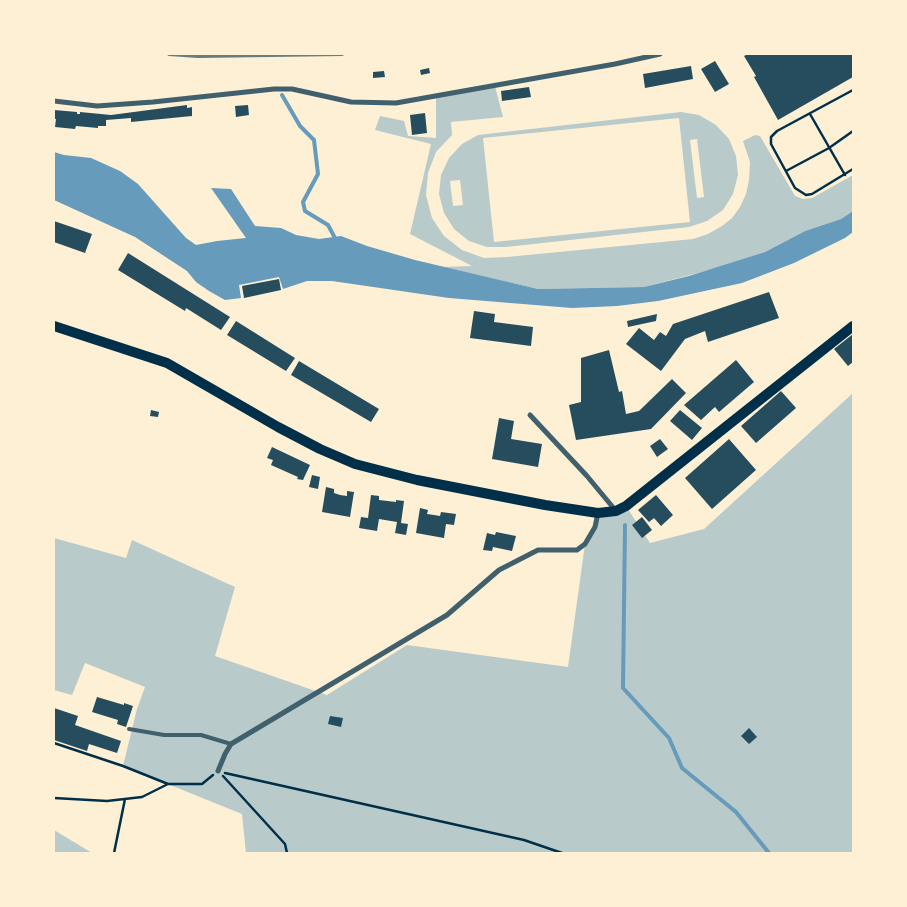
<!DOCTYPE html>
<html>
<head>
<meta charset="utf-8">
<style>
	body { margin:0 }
	#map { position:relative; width:907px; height:907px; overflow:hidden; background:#fdf0d5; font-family:"DM Sans",sans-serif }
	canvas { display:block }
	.frame { position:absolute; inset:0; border:55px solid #fdf0d5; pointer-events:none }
</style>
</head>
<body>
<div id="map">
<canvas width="907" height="907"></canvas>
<div class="frame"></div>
</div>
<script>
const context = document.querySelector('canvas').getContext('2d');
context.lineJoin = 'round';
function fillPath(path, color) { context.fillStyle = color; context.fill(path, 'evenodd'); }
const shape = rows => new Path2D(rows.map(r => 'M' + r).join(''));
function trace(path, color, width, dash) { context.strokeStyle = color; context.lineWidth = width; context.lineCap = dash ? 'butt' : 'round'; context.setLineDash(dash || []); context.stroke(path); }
fillPath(shape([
	[495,86,503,117,451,122,452,135,436,152,428,173,426,195,432,218,444,236,462,250,484,258,507,257,693,239,708,234,722,226,732,218,740,207,746,194,749,180,750,162,743,141,755,135,760,136,795,196,803,199,812,198,853,175,853,211,841,219,805,231,765,252,721,267,644,287,538,289,443,267,472,266,410,234,431,144,375,130,380,116,404,121,408,136,436,138,436,97],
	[681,112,699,115,716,125,729,139,736,156,738,175,733,194,723,210,707,221,689,227,506,247,487,247,469,241,454,229,444,213,439,194,441,175,449,158,462,144,478,135],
	[679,118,690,222,494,242,483,138],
	[697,139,704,197,697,198,690,140],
	[460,180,463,205,453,206,450,181],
	[853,393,853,853,246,853,242,814,123,766,137,709,145,687,85,663,72,695,54,690,54,538,126,558,132,540,235,587,215,656,327,695,407,645,568,667,585,544,595,527,598,513,626,506,650,543,704,529],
	[54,830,92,853,54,853]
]), '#b9caca');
fillPath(shape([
	[54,152,64,155,91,158,120,171,138,184,186,238,196,245,217,241,246,238,211,188,231,189,255,226,281,228,296,235,319,239,341,236,367,246,415,260,538,289,644,287,689,276,765,252,805,231,841,219,853,211,853,232,845,238,794,263,742,283,658,301,617,306,572,308,449,298,332,281,307,281,283,289,279,277,239,285,241,298,225,300,209,291,196,282,187,271,135,237,54,200]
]), '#669bbc');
trace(shape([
	[282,95,300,126,314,140,318,174,303,202,305,211,328,225,335,238,336,243],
	[625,525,623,688,669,738,682,768,736,812,769,853]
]), '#669bbc', 4);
fillPath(shape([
	[748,54,853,54,853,77,778,120,754,77,756,76,744,56],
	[715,61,729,84,715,92,701,69],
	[691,66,693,79,645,88,643,74],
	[429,68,430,73,421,75,420,70],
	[384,71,385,77,373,78,373,72],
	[529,87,531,97,502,101,501,91],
	[187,105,187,108,192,107,192,116,131,122,131,118,106,120,106,126,98,126,98,128,76,126,75,129,55,127,56,119,54,119,54,110,77,112,77,114,80,114,80,112,111,115],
	[248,105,249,115,236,117,235,106],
	[425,113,427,133,412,135,410,115],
	[54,221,92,234,85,253,54,242],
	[128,253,230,317,221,330,186,308,185,311,118,270],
	[279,279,281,290,244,298,242,286],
	[769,292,779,318,708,342,705,331,685,339,661,371,626,344,639,328,654,340,660,332,666,336,673,324],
	[474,311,495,314,494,322,533,327,531,346,470,338],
	[657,314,656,321,628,327,627,321],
	[236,321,295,358,286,371,227,335],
	[853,334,853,362,848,366,834,349],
	[609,350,619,392,622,391,626,414,639,411,672,379,686,393,651,429,576,440,569,405,581,402,581,358],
	[736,360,754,382,719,412,715,407,701,420,684,405],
	[299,361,379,409,371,422,291,375],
	[781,391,796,408,756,443,741,426],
	[151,410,159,412,158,417,150,416],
	[680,410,702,428,692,440,670,421],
	[499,418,514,421,511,439,542,444,538,467,492,459],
	[660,439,668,449,657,457,650,446],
	[729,439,756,470,712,509,685,478],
	[272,447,310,465,303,480,297,479,298,477,271,465,273,460,267,458],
	[312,475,320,477,318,489,309,487],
	[326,487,334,489,334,493,340,495,347,496,347,491,354,492,350,517,322,512],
	[371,495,379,496,379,500,396,502,396,500,404,501,401,523,408,524,406,535,395,533,397,522,379,519,377,531,359,528,361,517,368,518],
	[656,495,673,515,661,526,654,518,649,522,638,510],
	[420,508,428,510,427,514,434,515,440,516,441,512,456,514,454,525,446,524,444,538,416,533],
	[642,517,652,530,642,538,632,525],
	[496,532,516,536,512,551,493,547,492,551,483,550,487,533,495,535],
	[97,697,124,705,124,703,133,706,126,727,117,724,118,720,92,712],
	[54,708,78,716,75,725,121,741,117,753,89,744,87,751,54,740],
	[330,716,343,718,341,727,328,724],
	[749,728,757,737,749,744,741,736]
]), '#264d5e');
trace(shape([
	[853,90,777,131,771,137,771,144,795,188,806,195,812,194,853,169],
	[810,114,845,175],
	[786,171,829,148,853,131],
	[54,743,123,766,168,784,202,784,213,775],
	[225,773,524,840,562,853],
	[223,776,285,844,287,853],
	[54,798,107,801,142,797,168,784],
	[114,853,125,799]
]), '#003049', 2.5);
trace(shape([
	[129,729,164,735,201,735,231,744]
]), '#3f606c', 4);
trace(shape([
	[54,101,97,106,153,102,274,89,292,89,351,102,396,103,615,64,660,54],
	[530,415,587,476,616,511],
	[218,771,225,754,231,744,447,615,499,570,538,550,577,550,585,544,595,527,598,513]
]), '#3f606c', 5);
trace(shape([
	[54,326,167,363,278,427,320,449,355,464,417,480,545,505,598,513,616,511,626,506,853,326]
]), '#003049', 10);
trace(shape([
	[169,54,198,56,342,54]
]), '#657d81', 4);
</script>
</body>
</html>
